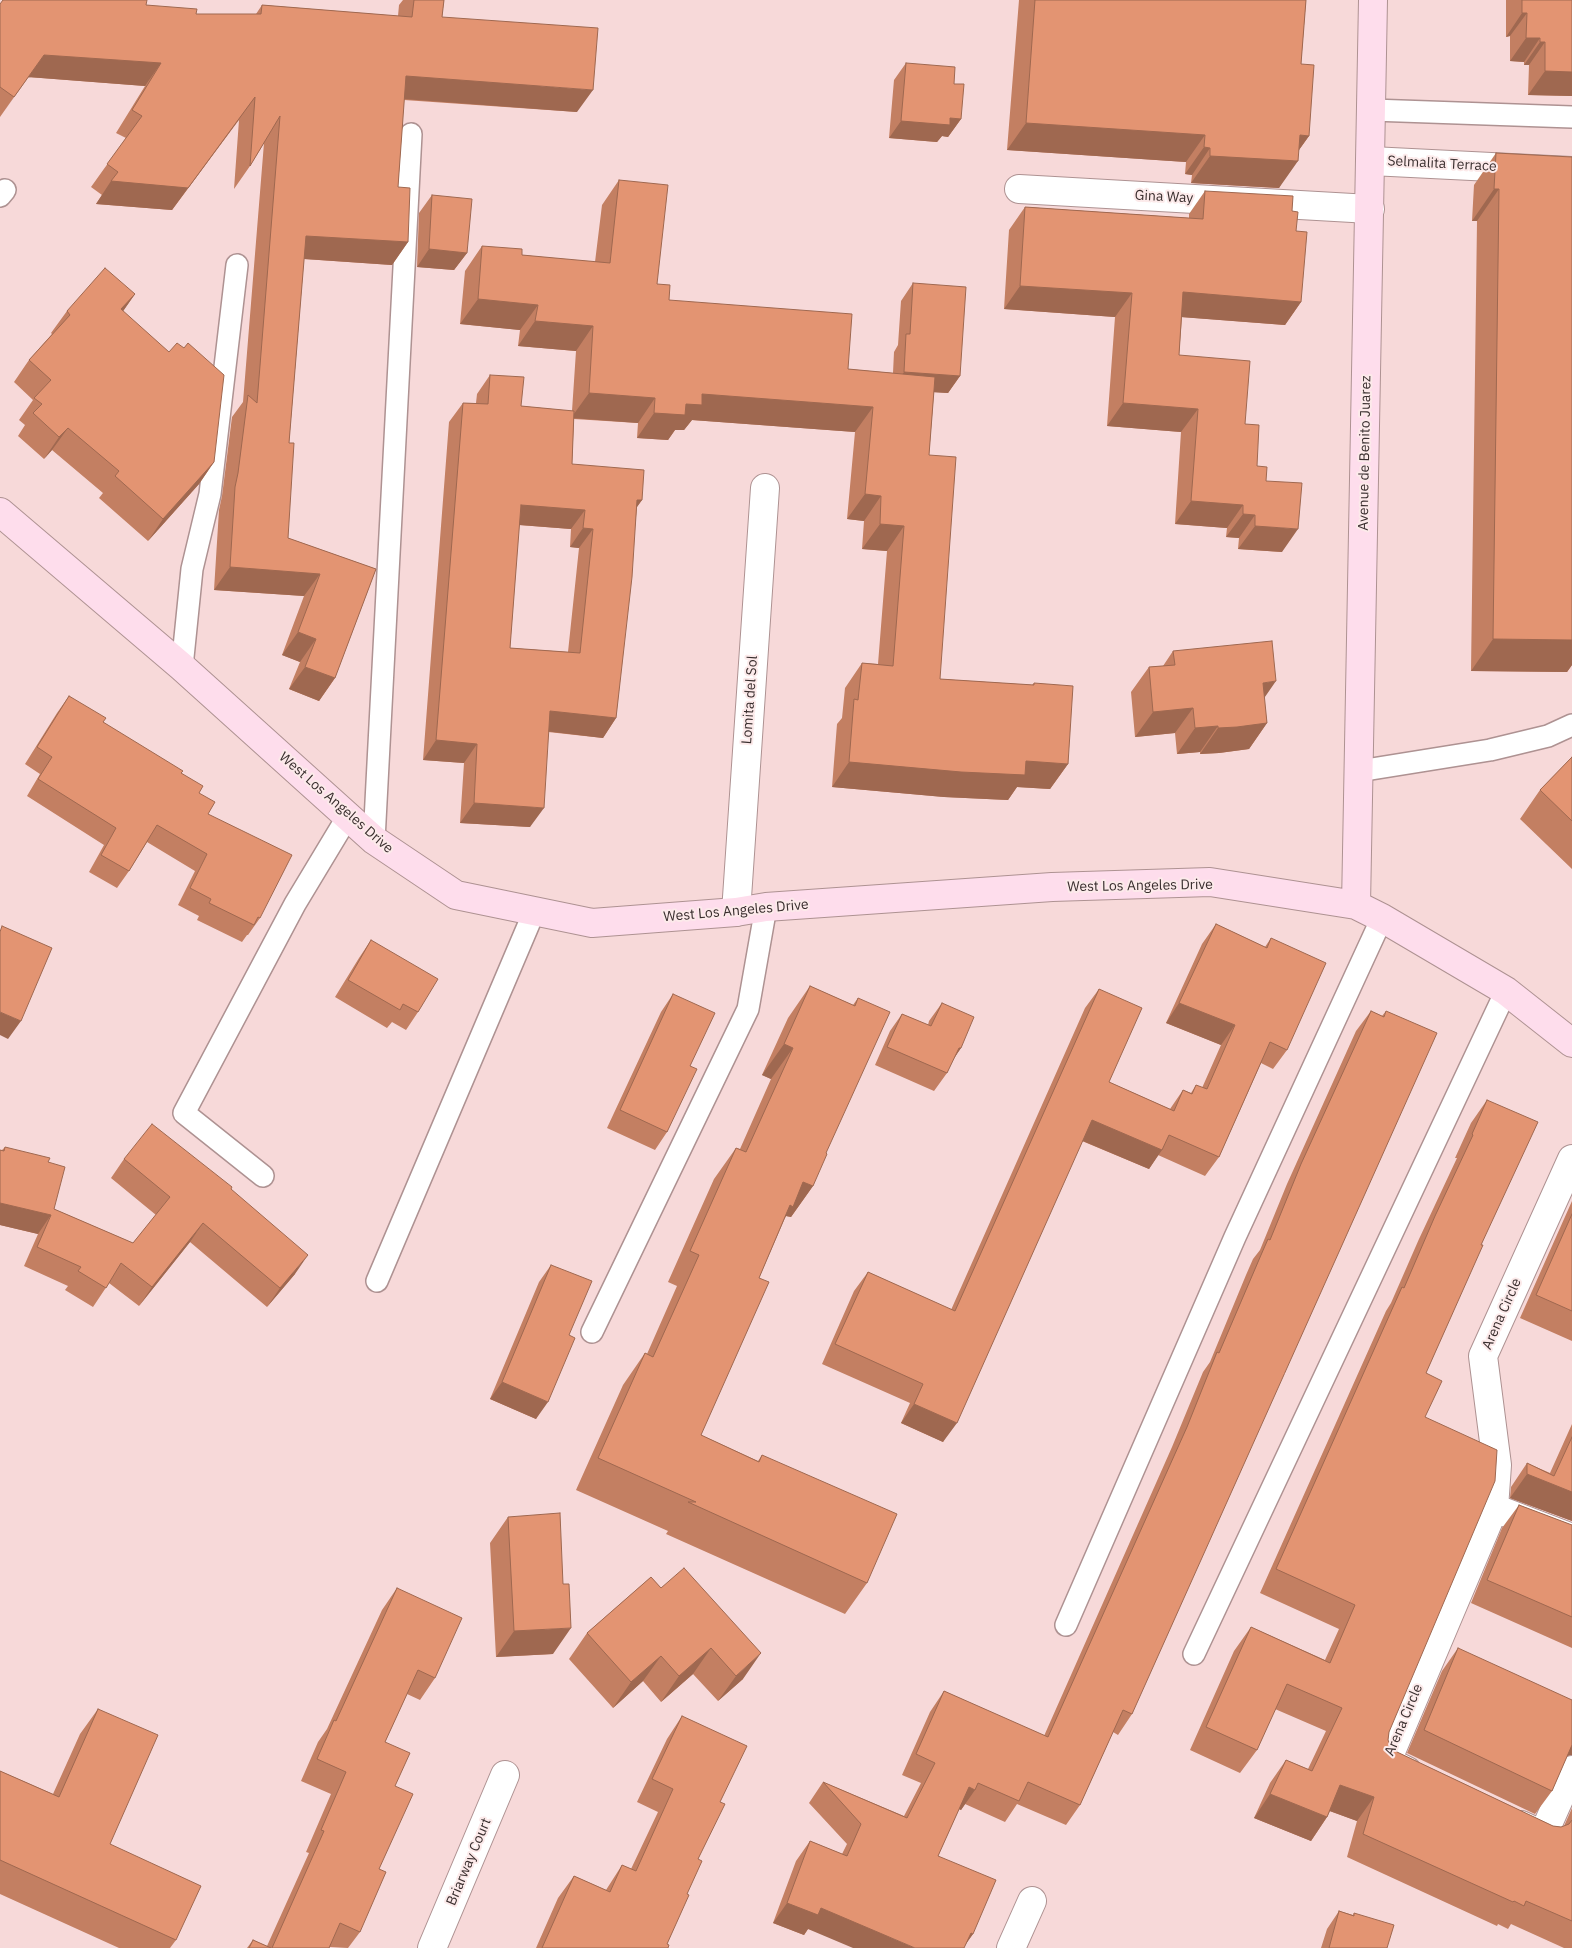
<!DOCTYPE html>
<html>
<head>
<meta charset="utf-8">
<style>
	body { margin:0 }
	canvas { display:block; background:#f7d9d9 }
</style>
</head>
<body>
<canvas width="1572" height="1948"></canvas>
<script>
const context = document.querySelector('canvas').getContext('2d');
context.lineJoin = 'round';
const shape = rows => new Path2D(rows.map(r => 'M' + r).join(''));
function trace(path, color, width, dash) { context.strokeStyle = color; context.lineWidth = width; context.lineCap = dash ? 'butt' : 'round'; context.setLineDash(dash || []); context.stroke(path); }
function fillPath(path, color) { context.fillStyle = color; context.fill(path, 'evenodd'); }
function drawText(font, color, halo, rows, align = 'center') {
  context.font = font + ' "IBM Plex Sans",sans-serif'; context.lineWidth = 4; context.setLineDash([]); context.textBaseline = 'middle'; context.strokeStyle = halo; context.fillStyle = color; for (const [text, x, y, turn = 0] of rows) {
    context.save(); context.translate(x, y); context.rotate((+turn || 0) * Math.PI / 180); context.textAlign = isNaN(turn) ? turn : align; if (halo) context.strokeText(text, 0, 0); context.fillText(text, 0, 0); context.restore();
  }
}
const lane = shape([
	[1372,110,1572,117],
	[0,196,5,190],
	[182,667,192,569,210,494,237,265],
	[1359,771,1490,750,1548,736,1572,725],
	[374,840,411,134],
	[263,1176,184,1113,295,904,348,816],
	[377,1281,534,912],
	[592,1332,748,1009,766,907],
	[1066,1625,1235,1237,1382,918],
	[1194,1654,1506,991]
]);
const street = shape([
	[1371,161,1572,171],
	[1019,189,1370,209],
	[736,912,765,488],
	[1494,1508,1497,1465,1483,1356,1572,1159],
	[1407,1771,1387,1761,1494,1508,1572,1538],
	[1521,1825,1543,1835,1572,1770],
	[432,1948,505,1775],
	[1011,1948,1032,1901]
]);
const secondary = shape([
	[0,512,182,667,374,840,456,895,592,923,736,912,766,907,1052,887,1210,882,1356,905,1382,918,1506,991,1572,1043],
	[1356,905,1373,0]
]);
trace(lane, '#ae9292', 24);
trace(street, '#ae9292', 30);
trace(secondary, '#ae9292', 30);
trace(lane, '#fff', 21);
trace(street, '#fff', 28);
trace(secondary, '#feddec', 28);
fillPath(shape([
	[403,0,444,0,442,17,577,112,404,100,398,187,408,242,392,265,304,259,289,443,288,538,376,569,335,678,319,701,289,689,300,662,282,655,304,596,214,590,219,510,222,496,232,417,243,402,264,143,250,166,234,189,239,120,172,210,96,204,102,195,91,187,126,138,116,133,145,86,28,77,0,117,0,4,146,5,196,14,256,14,262,5,398,16,399,5],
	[1019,0,1306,0,1301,64,1309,136,1299,150,1279,188,1191,183,1192,175,1185,174,1186,162,1007,150],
	[1506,0,1572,0,1572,96,1528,95,1529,65,1524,65,1524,62,1510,61,1510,36,1506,37],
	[906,63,954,84,961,119,948,137,942,136,937,142,889,138,894,80],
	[1496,153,1572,157,1572,665,1567,672,1471,671,1477,221,1472,221,1474,185],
	[619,180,657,284,669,300,848,369,893,373,894,352,898,345,901,301,913,283,960,376,948,393,934,392,929,455,940,679,1032,685,1034,683,1068,764,1050,789,1017,787,1008,800,944,797,832,787,837,724,842,718,845,688,862,663,878,664,887,551,862,549,864,521,847,519,855,432,692,420,684,430,675,430,668,440,637,438,638,423,574,419,572,464,642,500,637,507,616,718,603,738,548,732,530,827,460,823,464,763,423,760,449,422,463,403,476,403,477,394,490,375,521,406,572,411,576,351,518,346,520,330,460,324,465,271,482,246,522,255,595,262,602,205],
	[519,525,571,529,570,547,579,548,568,652,510,648],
	[1205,191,1292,211,1296,231,1301,302,1285,325,1182,317,1179,355,1245,424,1257,466,1266,481,1282,552,1238,549,1239,538,1226,537,1227,528,1175,524,1181,432,1107,426,1115,317,1004,309,1009,230,1025,207,1189,218,1189,214],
	[432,195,467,253,454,270,417,267,419,213],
	[135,294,123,311,214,462,199,484,148,541,99,498,103,493,52,450,44,459,18,436,25,425,19,420,33,400,14,382,29,360,52,334,51,333,67,311],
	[1173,651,1264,698,1267,723,1249,749,1219,753,1200,754,1200,752,1177,754,1175,733,1135,737,1131,692,1149,667,1163,666],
	[69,696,103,722,181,773,199,793,208,814,260,918,248,935,247,935,242,942,197,920,199,916,178,905,195,871,147,842,129,871,117,888,89,872,104,845,27,796,40,774,25,764,57,713],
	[1572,757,1572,869,1520,819,1540,790],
	[1216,924,1265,947,1271,938,1287,1050,1273,1069,1261,1063,1219,1157,1205,1176,1158,1155,1149,1169,1082,1141,943,1442,901,1423,910,1403,822,1364,854,1291,868,1272,951,1310,1085,1008,1099,989,1109,1082,1170,1109,1183,1090,1191,1093,1196,1085,1202,1088,1221,1045,1166,1023,1202,944],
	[371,940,418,1012,406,1030,392,1022,387,1028,335,997,359,958],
	[810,986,853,1005,858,998,826,1153,813,1186,791,1217,786,1216,785,1218,759,1278,701,1435,758,1461,762,1455,867,1583,845,1614,666,1534,668,1531,576,1490,623,1385,645,1353,647,1354,677,1286,668,1282,714,1179,736,1148,740,1149,771,1079,762,1075,788,1018],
	[673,994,690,1066,667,1132,655,1150,607,1128,661,1012],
	[942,1003,961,1048,953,1059,947,1073,934,1091,875,1065,890,1031,902,1014,928,1025,929,1021],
	[1371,1011,1382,1016,1386,1011,1132,1714,1118,1735,1113,1732,1080,1805,1066,1825,1017,1804,1005,1822,965,1804,961,1810,959,1809,938,1856,973,1934,965,1945,808,1929,804,1935,773,1923,796,1861,810,1841,842,1854,847,1844,809,1803,823,1782,904,1816,921,1783,902,1775,930,1712,944,1691,1044,1736,1172,1447,1203,1372,1210,1362,1246,1275,1253,1259,1260,1250,1287,1184,1356,1031],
	[1487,1100,1481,1245,1426,1373,1425,1417,1388,1740,1391,1747,1397,1752,1553,1826,1561,1827,1564,1826,1572,1808,1572,1948,1564,1948,1511,1924,1508,1929,1498,1924,1497,1926,1347,1857,1357,1821,1330,1811,1327,1817,1311,1841,1254,1818,1270,1783,1286,1760,1308,1769,1326,1731,1275,1709,1257,1750,1240,1773,1190,1750,1234,1651,1251,1627,1325,1660,1339,1629,1260,1593,1386,1311,1391,1303,1419,1239,1457,1158,1455,1158,1471,1123],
	[5,1147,48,1162,54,1209,133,1243,156,1215,111,1178,124,1159,231,1189,295,1274,267,1307,190,1242,139,1306,109,1283,93,1307,65,1290,68,1286,24,1266,38,1234,0,1225,0,1150,2,1150],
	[1572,1201,1572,1341,1520,1318],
	[551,1265,569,1335,536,1419,490,1399,539,1282],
	[1572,1424,1572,1521,1510,1498,1511,1487,1527,1463,1550,1473],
	[1519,1505,1572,1525,1572,1648,1471,1603,1502,1528],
	[508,1517,553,1654,496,1657,490,1543],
	[651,1577,743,1679,718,1701,693,1674,661,1702,643,1681,613,1708,569,1659,587,1633],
	[397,1588,435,1678,420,1700,407,1694,385,1742,395,1786,379,1869,360,1932,348,1948,330,1947,329,1948,247,1948,253,1940,267,1946,309,1853,306,1852,331,1794,301,1781,318,1742,327,1729,382,1610],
	[1458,1648,1570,1755,1567,1756,1552,1791,1535,1814,1407,1753,1442,1671],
	[98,1709,110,1844,176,1940,170,1948,119,1948,0,1894,0,1771,53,1794,80,1734],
	[682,1716,720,1802,698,1859,687,1894,667,1944,668,1948,536,1948,558,1898,574,1876,606,1890,622,1865,631,1869,658,1812,637,1802,667,1739],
	[1339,1911,1353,1915,1354,1913,1387,1948,1321,1948,1327,1929]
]), '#c37f62');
fillPath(shape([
	[1522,13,1527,13,1510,36,1506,37],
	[1526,38,1540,38,1524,62,1510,61],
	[1540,42,1545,42,1529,65,1524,65],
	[44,55,161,63,145,86,28,77,0,117],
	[1545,71,1572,72,1572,96,1528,95],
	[406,76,593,90,577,112,390,98],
	[255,97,172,210,96,204,111,181],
	[950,118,961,119,948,137,942,136,937,142,889,138,901,121],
	[1026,123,1205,135,1186,162,1007,150],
	[1300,135,1309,136,1291,161,1298,161,1279,188,1191,183,1210,156],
	[1204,147,1210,148,1192,175,1185,174],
	[1494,189,1499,189,1477,221,1472,221],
	[306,236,408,242,392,265,290,258],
	[429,249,467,253,454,270,417,267],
	[1020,286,1132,293,1115,317,1004,309],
	[1183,292,1301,302,1285,325,1167,316],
	[135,294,119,317,121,309],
	[478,299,538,305,520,330,460,324],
	[535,321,593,326,576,351,518,346],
	[904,372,960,376,948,393,892,390],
	[589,393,655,398,638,423,571,418],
	[702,394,873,407,855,432,692,420,684,430,675,430,668,440,637,438,654,413],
	[1123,403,1198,409,1181,432,1107,426],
	[68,428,52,450,44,459,59,437],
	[214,462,199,484,148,541,163,519],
	[865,494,881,496,864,521,847,519],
	[637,500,642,500,628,519],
	[1191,501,1243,505,1227,528,1175,524],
	[521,505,585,510,571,529,507,524],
	[1243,514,1255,515,1239,538,1226,537],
	[880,524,904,526,887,551,862,549],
	[1255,526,1298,529,1282,552,1238,549],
	[583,528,593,529,579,548,570,547],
	[230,567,320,574,304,596,214,590],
	[298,632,316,639,300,662,282,655],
	[1493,639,1572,640,1572,665,1567,672,1471,671],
	[305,667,335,678,319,701,289,689],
	[1276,681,1258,707,1263,683],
	[1193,708,1175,733,1135,737,1153,712],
	[550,711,616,718,603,738,536,730],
	[1267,723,1249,749,1219,753,1200,754,1218,728],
	[1218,726,1200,752,1177,754,1195,728],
	[436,740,477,744,464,763,423,760],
	[1026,761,1068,764,1050,789,1017,787,1008,800,944,797,832,787,849,762],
	[474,803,544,808,530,827,460,823],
	[1179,1003,1235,1025,1221,1045,1166,1023],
	[0,1012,21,1021,8,1039,0,1035],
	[784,1044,793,1048,771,1079,762,1075],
	[959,1048,961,1048,949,1066],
	[1092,1120,1162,1150,1149,1169,1078,1139],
	[803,1182,813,1186,791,1217,786,1216,771,1238],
	[0,1203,51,1215,38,1234,0,1225],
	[203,1223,190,1242,139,1306,152,1287],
	[308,1255,295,1274,267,1307,280,1288],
	[502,1382,548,1402,536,1419,490,1399],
	[914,1404,957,1423,943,1442,901,1423],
	[1527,1474,1572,1492,1572,1521,1510,1498],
	[571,1628,553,1654,496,1657,514,1631],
	[711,1648,693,1674,661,1702,679,1676],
	[761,1653,743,1679,718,1701,736,1676],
	[661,1656,643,1681,613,1708,631,1682],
	[1572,1743,1572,1755,1570,1755,1562,1758],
	[1340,1785,1374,1797,1357,1821,1324,1809],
	[969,1787,975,1790,961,1810,954,1807],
	[1270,1794,1327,1817,1311,1841,1254,1818],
	[787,1903,821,1908,915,1948,853,1948,808,1929,804,1935,773,1923],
	[971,1933,973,1934,963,1948]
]), '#9f6850');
const building = shape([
	[3,0,147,0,146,5,197,9,196,14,261,14,262,5,412,17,414,0,444,0,442,17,598,28,593,90,406,76,398,187,410,188,408,242,306,236,289,443,294,443,288,538,376,569,335,678,305,667,316,639,298,632,320,574,230,567,235,487,238,473,248,395,257,403,280,116,250,166,255,97,188,188,111,181,118,172,107,164,142,116,132,110,161,63,44,55,14,97,0,87,0,4,3,0],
	[1035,0,1306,0,1301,64,1314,65,1309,136,1300,135,1298,161,1210,156,1210,148,1204,147,1205,135,1026,123,1035,0],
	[1522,0,1572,0,1572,72,1545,71,1545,42,1540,42,1540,38,1526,38,1527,13,1522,13,1522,0],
	[906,63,955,67,954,84,964,84,961,119,950,118,950,125,901,121,906,63],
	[1496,153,1572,157,1572,640,1493,639,1499,189,1494,189,1496,153],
	[619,180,668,185,657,284,670,285,669,300,852,314,848,369,935,377,929,455,956,457,940,679,1034,685,1034,683,1073,686,1068,764,1026,761,1025,775,961,772,849,762,854,699,858,700,862,663,893,666,904,526,880,524,881,496,865,494,873,407,702,394,702,405,686,404,685,415,654,413,655,398,589,393,593,326,535,321,538,305,478,299,482,246,522,249,522,255,610,263,619,180],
	[1205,191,1293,196,1292,211,1298,212,1296,231,1307,232,1301,302,1183,292,1179,355,1250,361,1245,424,1259,425,1257,466,1267,467,1266,481,1302,483,1298,529,1255,526,1255,515,1243,514,1243,505,1191,501,1198,409,1123,403,1132,293,1020,286,1025,207,1203,219,1205,191],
	[432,195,472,199,467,253,429,249,432,195],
	[105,268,135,294,121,309,169,352,177,343,184,348,188,343,224,375,214,462,163,519,115,476,119,471,68,428,59,437,33,413,42,404,34,398,51,380,29,360,70,315,67,311,105,268],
	[913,283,966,287,960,376,904,372,906,334,910,334,913,283],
	[490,375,524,377,521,406,574,411,572,464,644,470,642,500,637,500,632,577,616,718,550,711,544,808,474,803,477,744,436,740,463,403,488,404,490,375],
	[521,505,585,510,583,528,593,529,580,653,510,648,521,505],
	[1272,641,1276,681,1263,683,1267,723,1237,727,1218,728,1218,726,1195,728,1193,708,1153,712,1149,667,1175,665,1173,651,1272,641],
	[69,696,106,718,103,722,183,771,181,773,203,786,199,793,215,802,208,814,292,855,260,918,258,917,254,925,209,903,211,899,190,888,207,854,157,825,129,871,101,855,116,828,38,779,52,757,37,747,69,696],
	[1572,757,1572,821,1540,790,1572,757],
	[1216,924,1267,948,1271,938,1326,963,1287,1050,1270,1042,1219,1157,1169,1135,1162,1150,1092,1120,957,1423,914,1404,923,1384,835,1344,868,1272,955,1311,1099,989,1142,1008,1109,1082,1174,1111,1183,1090,1192,1094,1196,1085,1207,1089,1235,1025,1179,1003,1216,924],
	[2,926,52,948,21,1021,0,1012,0,932,2,926],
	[371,940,438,979,418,1012,403,1004,400,1010,348,980,371,940],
	[810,986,855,1006,858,998,890,1012,826,1153,827,1154,813,1186,803,1182,793,1207,790,1205,759,1278,769,1282,701,1435,759,1462,762,1455,897,1514,867,1583,688,1502,696,1502,598,1458,645,1353,653,1357,699,1255,690,1251,736,1148,746,1152,793,1048,784,1044,810,986],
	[673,994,715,1013,690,1066,697,1069,667,1132,620,1110,673,994],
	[942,1003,974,1017,961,1048,959,1048,947,1073,887,1047,902,1014,931,1026,942,1003],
	[1371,1011,1384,1017,1386,1011,1437,1033,1132,1714,1123,1710,1080,1805,1028,1782,1019,1801,978,1783,975,1790,969,1787,938,1856,996,1880,973,1934,971,1933,964,1948,915,1948,821,1908,818,1915,787,1903,810,1841,847,1856,861,1824,823,1782,907,1818,935,1763,916,1754,944,1691,1048,1737,1187,1427,1217,1352,1219,1353,1261,1255,1268,1239,1270,1240,1301,1164,1371,1011],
	[1487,1100,1538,1122,1481,1245,1483,1245,1426,1373,1442,1381,1425,1417,1497,1450,1495,1481,1389,1732,1388,1740,1391,1747,1397,1752,1553,1826,1561,1827,1569,1824,1572,1820,1572,1921,1526,1901,1524,1906,1514,1901,1513,1902,1363,1834,1374,1797,1340,1785,1327,1817,1270,1794,1286,1760,1312,1771,1342,1708,1287,1684,1257,1750,1206,1727,1251,1627,1330,1663,1355,1605,1276,1569,1402,1287,1404,1288,1435,1216,1473,1135,1472,1134,1487,1100],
	[152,1124,232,1187,231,1189,308,1255,280,1288,203,1223,152,1287,121,1263,106,1288,78,1271,81,1267,37,1247,51,1215,0,1203,0,1150,4,1151,5,1147,50,1158,48,1162,65,1167,54,1209,133,1243,170,1197,124,1159,152,1124],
	[1572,1214,1572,1311,1536,1295,1572,1214],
	[551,1265,592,1281,569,1335,575,1338,548,1402,502,1382,551,1265],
	[1572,1437,1572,1492,1527,1474,1527,1463,1554,1476,1572,1437],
	[1519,1505,1572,1525,1572,1617,1487,1580,1519,1505],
	[560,1513,563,1584,569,1584,571,1628,514,1631,508,1517,560,1513],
	[684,1568,761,1653,736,1676,711,1648,679,1676,661,1656,631,1682,587,1633,651,1577,661,1588,684,1568],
	[397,1588,462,1618,435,1678,418,1670,385,1742,410,1753,395,1786,413,1794,379,1869,386,1872,360,1932,340,1923,329,1948,272,1948,324,1831,321,1830,346,1772,317,1759,334,1720,336,1721,397,1588],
	[1458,1648,1572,1700,1572,1745,1552,1791,1424,1730,1458,1648],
	[98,1709,158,1735,110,1844,201,1886,176,1940,0,1860,0,1771,59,1797,98,1709],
	[682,1716,747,1746,720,1802,725,1804,698,1859,702,1861,687,1894,689,1895,667,1944,669,1945,668,1948,542,1948,574,1876,610,1892,622,1865,636,1871,673,1789,652,1779,682,1716],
	[1339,1911,1354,1916,1354,1913,1394,1925,1387,1948,1329,1948,1339,1911],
	[253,1940,271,1948,249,1948,253,1940]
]);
fillPath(building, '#e39472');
trace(building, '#9f6850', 1);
drawText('14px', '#392e2e', '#fceaea', [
	["Selmalita Terrace",1442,164,3],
	["Gina Way",1164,197,3],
	["Avenue de Benito Juarez",1365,453,-89],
	["Lomita del Sol",750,700,-86],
	["West Los Angeles Drive",336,803,41],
	["West Los Angeles Drive",1140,886,-1],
	["West Los Angeles Drive",736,911,-5],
	["Arena Circle",1502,1314,-66],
	["Arena Circle",1404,1720,-67],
	["Briarway Court",469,1862,-67]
]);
</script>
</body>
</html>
